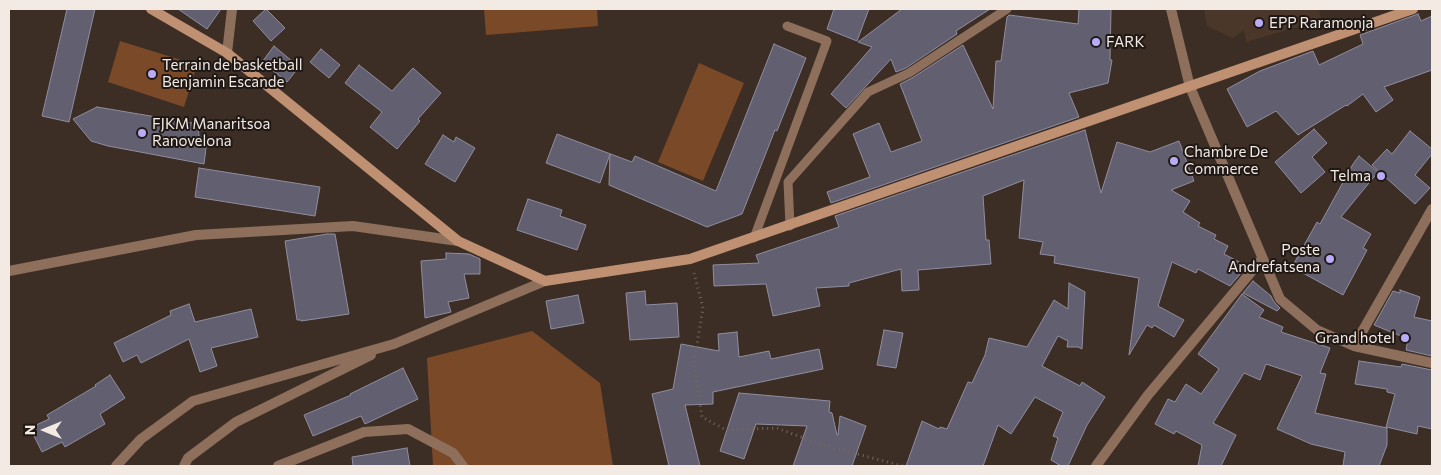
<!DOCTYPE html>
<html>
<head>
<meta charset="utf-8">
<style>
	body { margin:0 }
	#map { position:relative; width:1441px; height:475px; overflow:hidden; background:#3d2e25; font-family:Commissioner,sans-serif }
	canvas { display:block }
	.frame { position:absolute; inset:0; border:10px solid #f3eae4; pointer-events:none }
	.north { position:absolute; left:20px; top:405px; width:50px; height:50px; -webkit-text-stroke:4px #1f1814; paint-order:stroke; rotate:270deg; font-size:14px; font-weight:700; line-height:20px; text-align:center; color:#f3eae4 }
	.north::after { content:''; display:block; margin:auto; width:18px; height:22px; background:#f3eae4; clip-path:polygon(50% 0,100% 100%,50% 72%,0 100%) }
</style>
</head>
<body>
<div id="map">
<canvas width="1441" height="475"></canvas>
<div class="frame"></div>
<div class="north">N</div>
</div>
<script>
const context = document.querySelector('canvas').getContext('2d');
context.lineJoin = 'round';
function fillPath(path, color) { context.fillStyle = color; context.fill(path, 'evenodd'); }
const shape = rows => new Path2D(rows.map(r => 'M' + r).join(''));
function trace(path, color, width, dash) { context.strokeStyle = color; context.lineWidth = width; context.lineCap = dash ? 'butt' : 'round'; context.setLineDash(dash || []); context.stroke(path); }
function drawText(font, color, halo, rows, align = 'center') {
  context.font = font + ' Commissioner,sans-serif'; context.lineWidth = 4; context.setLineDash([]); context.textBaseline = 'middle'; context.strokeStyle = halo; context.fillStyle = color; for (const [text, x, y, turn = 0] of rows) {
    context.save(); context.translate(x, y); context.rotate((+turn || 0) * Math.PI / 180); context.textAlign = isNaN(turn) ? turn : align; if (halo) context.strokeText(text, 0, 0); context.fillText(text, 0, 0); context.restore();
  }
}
fillPath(shape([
	[1204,9,1319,9,1321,20,1246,42,1244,30,1233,38,1207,26]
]), '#4b372a');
fillPath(shape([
	[484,9,597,9,598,26,486,35],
	[120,41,197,65,184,107,108,82],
	[699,63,744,83,703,181,658,162],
	[532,331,600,383,613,466,433,466,427,358]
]), '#7a4927');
const building = shape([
	[67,9,95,9,69,122,42,116,67,9],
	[178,9,221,9,207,29,178,9],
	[266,9,285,28,271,41,253,21,266,9],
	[834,9,869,9,857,41,827,29,834,9],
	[902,9,990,9,956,31,957,34,906,68,896,72,891,59,846,108,831,94,872,47,858,42,902,9],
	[1079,9,1111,9,1110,60,1112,60,1108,83,1069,93,1079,117,831,203,827,192,870,177,853,134,879,123,891,152,922,141,900,84,912,78,963,45,993,109,996,61,1001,61,1007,17,1009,15,1078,24,1079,9],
	[1418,14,1421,21,1432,16,1432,70,1384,87,1393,100,1376,112,1363,94,1347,106,1346,105,1298,135,1276,111,1247,127,1227,89,1260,71,1313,51,1319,65,1363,44,1360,35,1418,14],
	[774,44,806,58,777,131,775,130,742,214,707,227,609,185,610,154,600,183,546,163,557,134,632,162,635,156,716,191,774,44],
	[274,46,299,67,287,82,262,62,274,46],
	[321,49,340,65,329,78,310,62,321,49],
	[359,65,392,91,413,68,441,93,418,119,420,121,397,149,370,127,382,112,345,83,359,65],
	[97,107,198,124,199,136,207,140,204,164,108,146,91,141,73,119,97,107],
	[1314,129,1327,143,1312,157,1325,172,1301,193,1275,162,1314,129],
	[1085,130,1101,193,1117,142,1150,152,1179,141,1194,181,1171,190,1190,201,1183,212,1200,223,1198,226,1216,235,1214,239,1228,246,1224,254,1243,264,1240,270,1242,272,1230,286,1198,269,1196,273,1172,262,1158,306,1184,320,1174,337,1154,325,1152,328,1147,325,1129,355,1139,278,1054,263,1055,256,1040,254,1043,242,1019,238,1024,180,983,196,986,240,989,240,991,264,918,270,919,290,902,291,901,269,849,283,849,286,816,288,820,306,773,316,766,284,714,286,713,265,759,263,756,255,839,227,835,216,1085,130],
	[1410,131,1432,149,1432,154,1415,175,1430,188,1415,204,1372,165,1387,149,1392,154,1410,131],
	[443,135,454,142,456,137,475,148,455,182,425,164,443,135],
	[1359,156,1378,172,1341,217,1371,234,1363,248,1367,250,1343,295,1292,267,1317,222,1320,224,1353,164,1359,156],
	[199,168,320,187,315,216,195,197,199,168],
	[528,199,562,210,560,216,586,225,577,250,517,230,528,199],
	[327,234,335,234,349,314,301,321,301,320,297,320,285,241,327,234],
	[446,253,469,254,480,259,480,274,464,274,469,298,448,302,451,312,425,318,421,261,446,259,446,253],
	[1253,281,1271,296,1274,302,1280,308,1277,311,1243,293,1253,281],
	[1069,283,1085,292,1082,349,1078,347,1067,347,1068,341,1058,336,1042,366,1080,386,1082,382,1105,397,1087,425,1068,466,1061,466,1051,460,1058,438,1053,436,1063,412,1035,397,1011,434,998,425,983,466,906,466,922,421,939,429,940,427,947,429,968,382,972,383,985,355,989,338,1027,347,1054,300,1068,309,1069,283],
	[1400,290,1420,297,1414,317,1432,321,1432,356,1406,350,1408,339,1374,325,1393,291,1400,293,1400,290],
	[645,291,646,305,677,303,679,337,630,340,626,293,645,291],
	[1242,294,1264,310,1259,317,1283,327,1281,332,1330,348,1320,373,1326,374,1315,413,1387,428,1387,445,1379,466,1343,466,1345,452,1311,444,1277,429,1302,376,1266,364,1260,380,1244,373,1213,423,1236,435,1221,466,1198,466,1202,445,1176,431,1174,434,1155,424,1168,399,1175,402,1186,384,1201,394,1219,369,1198,354,1242,294],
	[578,295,584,323,551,329,546,301,578,295],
	[189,304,195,322,251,309,258,337,211,348,217,366,200,372,189,339,141,363,137,355,123,362,114,343,171,315,170,311,189,304],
	[884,330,903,333,896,368,877,365,884,330],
	[737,332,739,357,769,351,771,359,819,349,823,369,713,392,713,404,685,405,700,466,669,466,652,394,673,389,681,344,719,351,718,334,737,332],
	[1359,361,1401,367,1402,364,1432,370,1432,429,1418,426,1417,434,1386,427,1395,394,1387,392,1387,389,1355,384,1359,361],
	[403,368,418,399,365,424,361,416,313,436,304,415,351,395,350,394,403,368],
	[110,375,125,398,100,414,105,424,65,447,62,442,42,452,30,428,49,419,47,415,96,386,95,385,110,375],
	[739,393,830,401,829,412,832,413,837,435,838,435,840,416,866,426,852,466,793,466,807,426,756,424,744,459,720,451,739,393],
	[407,448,410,466,353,466,352,457,407,448]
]);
fillPath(building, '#626070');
trace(building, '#8f8d9f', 1);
trace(shape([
	[694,273,703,308,694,362,702,417,726,430,777,428,822,445,903,466]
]), '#74665e', 3, [1, 4]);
trace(shape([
	[790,226,788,182,868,92,909,73,1007,9],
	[754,238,827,41,787,26]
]), '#8d6f5c', 9);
trace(shape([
	[1171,9,1190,87,1280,299,1317,330,1354,346,1432,363],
	[227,53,232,9],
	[9,271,196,235,353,226,458,241],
	[1354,346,1432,209],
	[116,466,141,439,193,401,394,344,545,281],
	[184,466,188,458,236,422,371,355],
	[278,466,364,432,408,429,453,453,463,466],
	[1096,466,1148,395,1262,259]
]), '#8d6f5c', 10);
trace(shape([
	[151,9,227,53,458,241,545,281,690,259,1413,9]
]), '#c09072', 10);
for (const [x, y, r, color] of [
	[1259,23,5,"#b8abf7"],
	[1096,42,5,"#b8abf7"],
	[152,74,5,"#b8abf7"],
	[142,133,5,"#b8abf7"],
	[1174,161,5,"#b8abf7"],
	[1381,176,5,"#b8abf7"],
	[1330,259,5,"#b8abf7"],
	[1405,338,5,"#b8abf7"]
]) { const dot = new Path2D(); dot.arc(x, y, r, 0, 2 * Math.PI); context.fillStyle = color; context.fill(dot); trace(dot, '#1f1814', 2); }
drawText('15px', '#f3eae4', '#1f1814', [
	["EPP Raramonja",1269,23],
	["FARK",1106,42],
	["Terrain de basketball",162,65],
	["Benjamin Escande",162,82],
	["FJKM Manaritsoa",152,124],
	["Ranovelona",152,141],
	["Chambre De",1184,152],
	["Commerce",1184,169],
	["Telma",1371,176,"right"],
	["Poste",1320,250,"right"],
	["Andrefatsena",1320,267,"right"],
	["Grand hotel",1395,338,"right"]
], 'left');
</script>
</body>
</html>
